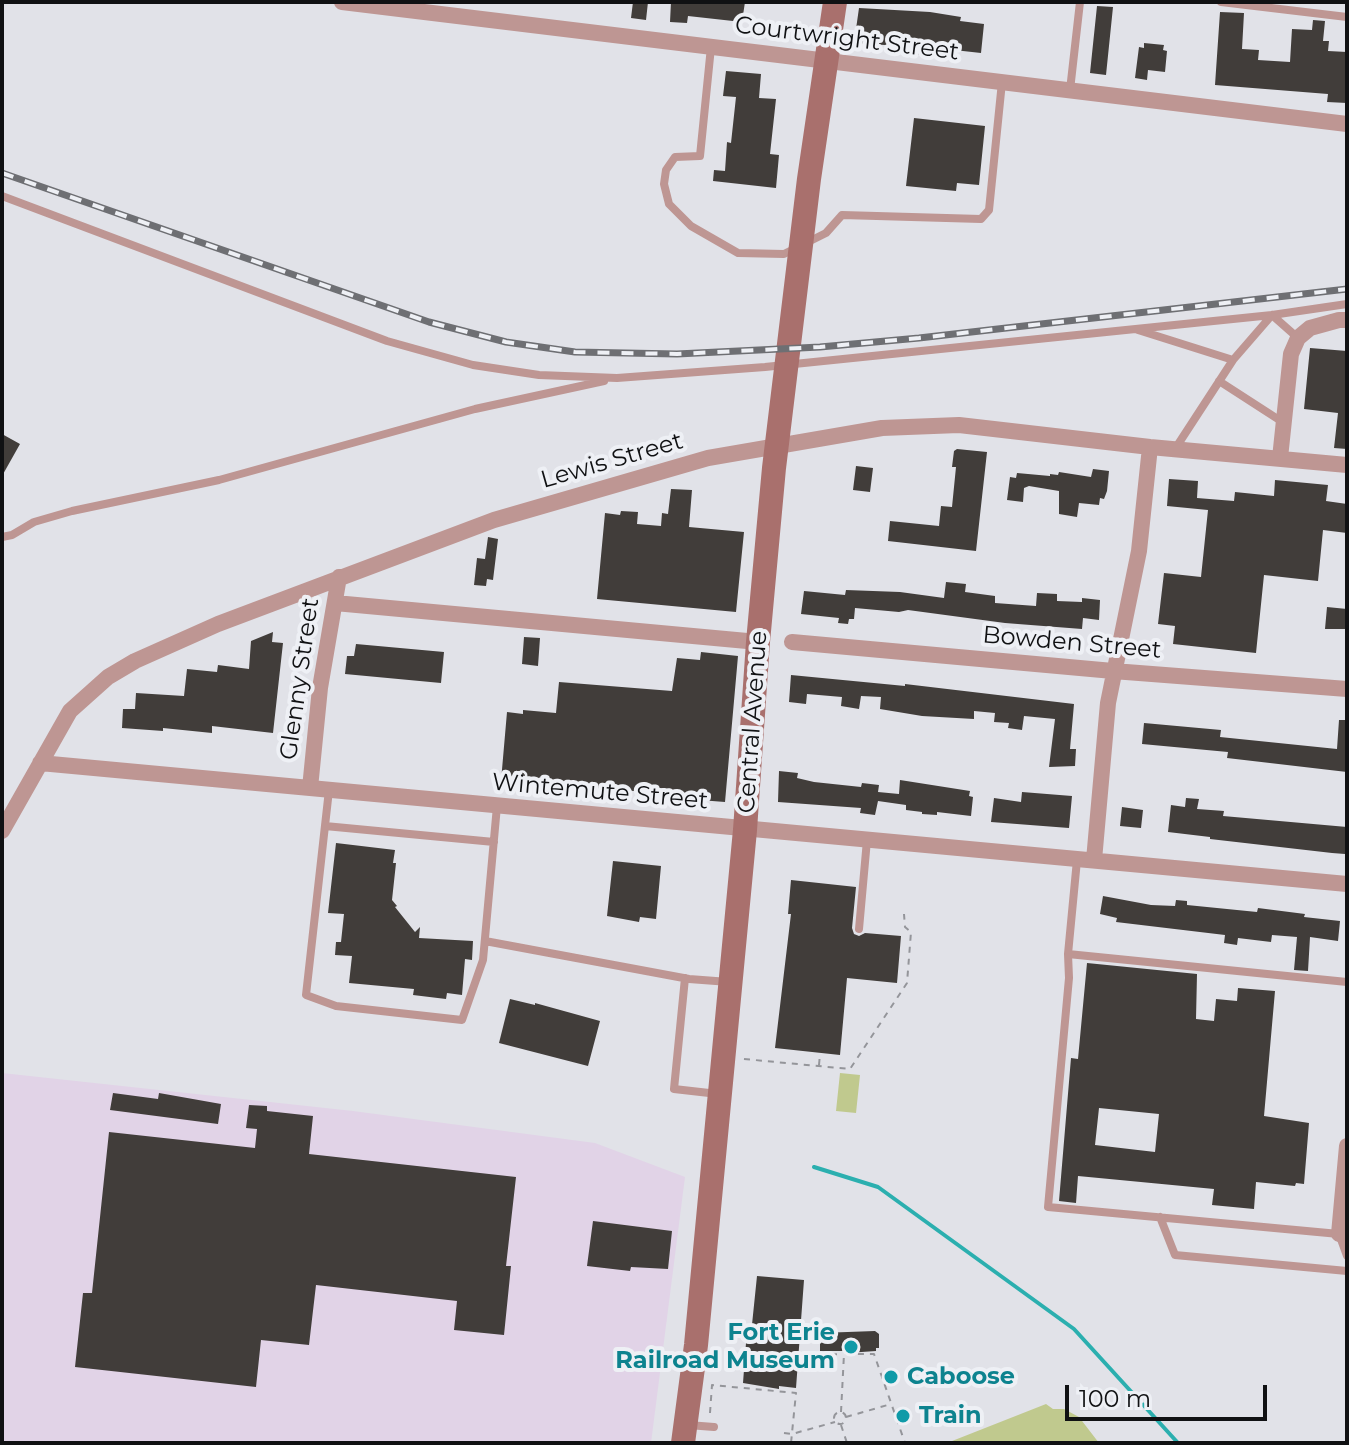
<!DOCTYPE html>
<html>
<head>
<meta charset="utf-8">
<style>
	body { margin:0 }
	#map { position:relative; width:1349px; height:1445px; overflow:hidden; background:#e1e2e8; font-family:Montserrat,sans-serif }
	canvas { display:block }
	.frame { position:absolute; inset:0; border:4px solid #101113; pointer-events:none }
	.scale { position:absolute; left:1065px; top:1385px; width:202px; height:36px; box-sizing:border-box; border:4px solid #101113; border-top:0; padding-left:10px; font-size:24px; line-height:28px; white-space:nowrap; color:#101113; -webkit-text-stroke:6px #eef0f5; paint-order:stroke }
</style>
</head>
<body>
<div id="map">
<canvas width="1349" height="1445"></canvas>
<div class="frame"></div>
<div class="scale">100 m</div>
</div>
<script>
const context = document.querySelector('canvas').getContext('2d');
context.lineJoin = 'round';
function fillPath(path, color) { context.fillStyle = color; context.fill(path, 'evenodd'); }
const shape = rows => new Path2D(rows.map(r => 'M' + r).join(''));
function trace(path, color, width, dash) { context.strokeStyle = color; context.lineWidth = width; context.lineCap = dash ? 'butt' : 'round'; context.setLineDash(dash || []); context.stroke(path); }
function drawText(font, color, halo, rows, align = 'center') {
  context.font = font + ' Montserrat,sans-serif'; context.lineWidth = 8; context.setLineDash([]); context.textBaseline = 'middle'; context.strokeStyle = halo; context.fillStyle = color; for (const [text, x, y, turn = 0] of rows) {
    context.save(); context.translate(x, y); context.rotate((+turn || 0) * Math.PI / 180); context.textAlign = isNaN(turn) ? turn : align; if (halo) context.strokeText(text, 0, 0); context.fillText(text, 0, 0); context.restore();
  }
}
fillPath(shape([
	[2,1073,353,1111,595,1143,685,1177,651,1443,2,1443]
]), '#e1d3e7');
fillPath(shape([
	[840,1073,860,1075,856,1113,836,1111],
	[1046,1404,1053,1409,1064,1409,1079,1417,1099,1443,947,1443]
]), '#c0c98e');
trace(shape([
	[814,1167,878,1187,1074,1329,1178,1443]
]), '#2bafaf', 4);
fillPath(shape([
	[633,2,648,2,646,20,631,18],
	[671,2,745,2,742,22,688,16,687,23,670,22],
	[1097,6,1113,7,1106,75,1090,73],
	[859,8,930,12,961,17,960,21,984,24,981,53,927,47,926,55,915,54,916,47,854,43],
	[1220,12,1244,13,1242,49,1259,50,1258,60,1290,62,1292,29,1312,30,1313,20,1325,21,1323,41,1329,41,1328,51,1347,52,1347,103,1327,102,1328,94,1215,85],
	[1144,43,1164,45,1163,50,1167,51,1165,72,1148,70,1147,80,1135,78,1139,47,1144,48],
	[726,71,761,74,759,98,776,99,770,154,779,155,776,188,713,181,714,170,725,171,727,142,731,143,736,97,723,96],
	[914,118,985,126,979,185,957,183,956,191,906,186],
	[1310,348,1347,351,1347,449,1334,448,1338,413,1304,409],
	[2,434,20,444,2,476],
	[957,449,987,452,976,551,888,541,890,521,939,526,941,506,952,507,956,467,952,467,954,451],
	[856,466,873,468,870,492,853,490],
	[1093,469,1109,471,1107,491,1104,499,1100,498,1099,505,1079,503,1077,517,1059,514,1059,491,1029,486,1024,488,1023,502,1007,500,1010,477,1016,478,1017,473,1050,476,1050,474,1058,475,1059,472,1091,477],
	[1169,479,1198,481,1197,498,1234,501,1235,492,1274,496,1275,480,1328,485,1326,501,1347,504,1347,533,1323,530,1318,581,1264,575,1256,653,1173,644,1175,626,1158,624,1164,573,1201,577,1208,510,1167,506],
	[671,489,692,490,689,527,744,532,736,612,597,599,605,513,620,515,621,511,638,512,637,524,661,526,662,513,668,514],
	[488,537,498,539,493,580,487,579,486,586,474,585,477,558,485,559],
	[946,582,966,584,965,592,995,596,995,603,1036,606,1037,593,1057,594,1057,601,1082,602,1082,598,1100,600,1099,620,1083,618,1082,629,1005,623,908,610,899,612,855,608,854,619,849,619,848,624,838,623,839,618,801,614,804,591,845,595,846,590,900,592,944,598],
	[1327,607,1347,609,1347,629,1325,629],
	[273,632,272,642,283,643,273,733,212,726,212,733,163,728,163,731,122,728,123,709,135,709,136,693,184,696,187,669,217,672,218,665,249,669,251,641],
	[524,637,540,638,538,666,522,664],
	[356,644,444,652,441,683,345,674,347,656,354,656],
	[701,652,738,656,725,802,674,798,674,794,501,781,507,712,523,714,523,710,556,713,559,682,672,691,677,658,700,660],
	[791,675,905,686,905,684,1074,704,1070,749,1076,749,1075,766,1049,767,1055,719,1024,716,1022,730,1008,728,1009,723,994,722,995,713,974,711,974,719,922,716,880,709,881,697,861,696,859,709,841,706,842,697,807,694,806,704,789,702],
	[1339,720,1347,720,1347,772,1227,758,1228,752,1142,744,1144,723,1221,730,1220,737,1337,749],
	[779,771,798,773,797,778,814,782,861,787,862,783,879,785,878,792,899,794,900,780,970,791,969,796,973,797,971,816,937,812,937,815,922,814,922,812,906,810,906,805,878,801,875,815,860,813,861,808,778,802],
	[1022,792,1072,796,1069,828,991,822,994,798,1021,802],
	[1186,798,1199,799,1197,809,1224,811,1223,816,1347,827,1347,848,1345,854,1332,853,1210,839,1210,837,1168,832,1171,805,1185,807],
	[1122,807,1143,810,1141,828,1120,826],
	[336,843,395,850,393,863,396,863,392,900,397,906,395,907,415,932,420,927,419,938,473,941,472,960,465,959,462,995,447,993,446,999,413,995,414,989,349,983,352,956,335,955,336,942,341,942,344,914,328,913],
	[613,861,661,866,656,919,640,917,639,922,607,916],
	[791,880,856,887,852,928,854,934,859,936,865,933,901,936,897,983,847,978,840,1055,775,1048,791,914,788,914],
	[1103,896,1151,905,1175,906,1176,900,1187,901,1187,905,1257,912,1258,908,1305,914,1304,917,1340,921,1338,941,1310,937,1308,971,1294,970,1297,937,1272,935,1271,942,1238,938,1237,945,1224,943,1225,935,1116,922,1117,918,1100,914],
	[1087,963,1197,974,1196,1019,1214,1021,1216,999,1237,1001,1238,988,1275,991,1264,1116,1309,1123,1304,1184,1296,1183,1295,1186,1256,1182,1254,1209,1212,1205,1214,1189,1078,1176,1076,1203,1059,1201,1071,1058,1078,1059],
	[1099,1108,1159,1114,1155,1152,1095,1145],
	[510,999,535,1005,535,1003,600,1021,588,1066,499,1043],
	[113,1093,158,1099,159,1093,221,1104,218,1124,110,1110],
	[249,1105,267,1106,267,1111,313,1116,309,1154,516,1177,506,1266,511,1266,504,1335,454,1330,457,1301,316,1285,309,1345,261,1340,256,1387,75,1367,83,1293,92,1293,109,1132,255,1148,257,1129,246,1128],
	[593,1221,672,1231,668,1269,631,1267,630,1271,587,1266],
	[757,1276,804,1280,796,1388,779,1386,779,1389,743,1383,746,1343,750,1344],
	[875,1331,879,1334,879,1348,876,1348,876,1351,847,1353,847,1351,820,1351,820,1333]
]), '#413d3a');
trace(shape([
	[744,1059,850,1069,907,983,911,932,905,927,904,914],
	[819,1065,820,1054],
	[819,1355,843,1354],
	'834 1418a6 6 0 1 1 12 0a6 6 0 1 1-12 0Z',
	[841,1412,844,1354,874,1354,905,1443],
	[710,1413,712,1385,796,1393,791,1443],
	[846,1417,891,1404],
	[841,1425,847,1443],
	[784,1433,792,1434,835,1422]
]), '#94959a', 2, [6, 6]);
trace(shape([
	[1221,2,1347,17],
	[711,47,700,156,675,157,666,170,664,184,669,204,691,226,738,253,784,254,826,233,842,215,981,219,989,210,1002,82],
	[1070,90,1080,2],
	[2,196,387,341,473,365,539,375,617,378,765,367,1272,315,1347,304],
	[1138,330,1233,360],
	[1219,381,1284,423],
	[1175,449,1233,360,1272,315,1298,338],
	[2,537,12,535,34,522,72,511,219,480,475,409,604,381],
	[329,790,306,995,336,1006,462,1020,483,960,497,806],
	[325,826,494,842],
	[1077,860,1068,954,1069,978,1048,1207,1339,1234,1347,1256],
	[859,929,867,840],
	[485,941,689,979,729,982],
	[1068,954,1347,982],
	[685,978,674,1089,718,1094],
	[1160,1217,1175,1255,1347,1271],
	[688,1425,714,1427]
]), '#be9693', 8);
trace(shape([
	[342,2,1347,124],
	[1280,458,1291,354,1298,338,1310,328,1339,320,1347,320],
	[335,603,758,642],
	[792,642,1113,671,1347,689],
	[40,763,1347,884],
	[310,788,320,688,339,577],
	[2,831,70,711,108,677,135,661,218,624,494,520,708,458,882,428,959,425,1150,447,1347,465],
	[1094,860,1108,703,1139,551,1150,447],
	[1339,1234,1347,1146]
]), '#be9693', 16);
trace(shape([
	[683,1443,696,1345,745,830,758,642,774,468,809,179,835,2]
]), '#a9706d', 24);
const rail = shape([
	[2,173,429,322,506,342,575,352,677,354,820,347,919,338,1347,289]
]);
trace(rail, '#6e6f73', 7);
trace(rail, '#eef0f5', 4, [12]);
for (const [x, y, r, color] of [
	[851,1347,8,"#0f9aa8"],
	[891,1377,8,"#0f9aa8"],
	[903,1416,8,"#0f9aa8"]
]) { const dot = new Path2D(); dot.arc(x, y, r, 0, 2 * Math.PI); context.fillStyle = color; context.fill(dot); trace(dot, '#eef0f5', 3); }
drawText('24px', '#101113', '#eef0f5', [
	["Courtwright Street",847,39,7],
	["Lewis Street",612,461,-16],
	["Bowden Street",1072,643,5],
	["Glenny Street",300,679,-82],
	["Central Avenue",753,722,-86],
	["Wintemute Street",600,792,5]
]);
drawText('bold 24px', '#0d838f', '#eef0f5', [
	["Fort Erie",835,1333,"right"],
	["Railroad Museum",835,1361,"right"],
	["Caboose",907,1377],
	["Train",919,1416]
], 'left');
</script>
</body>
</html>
